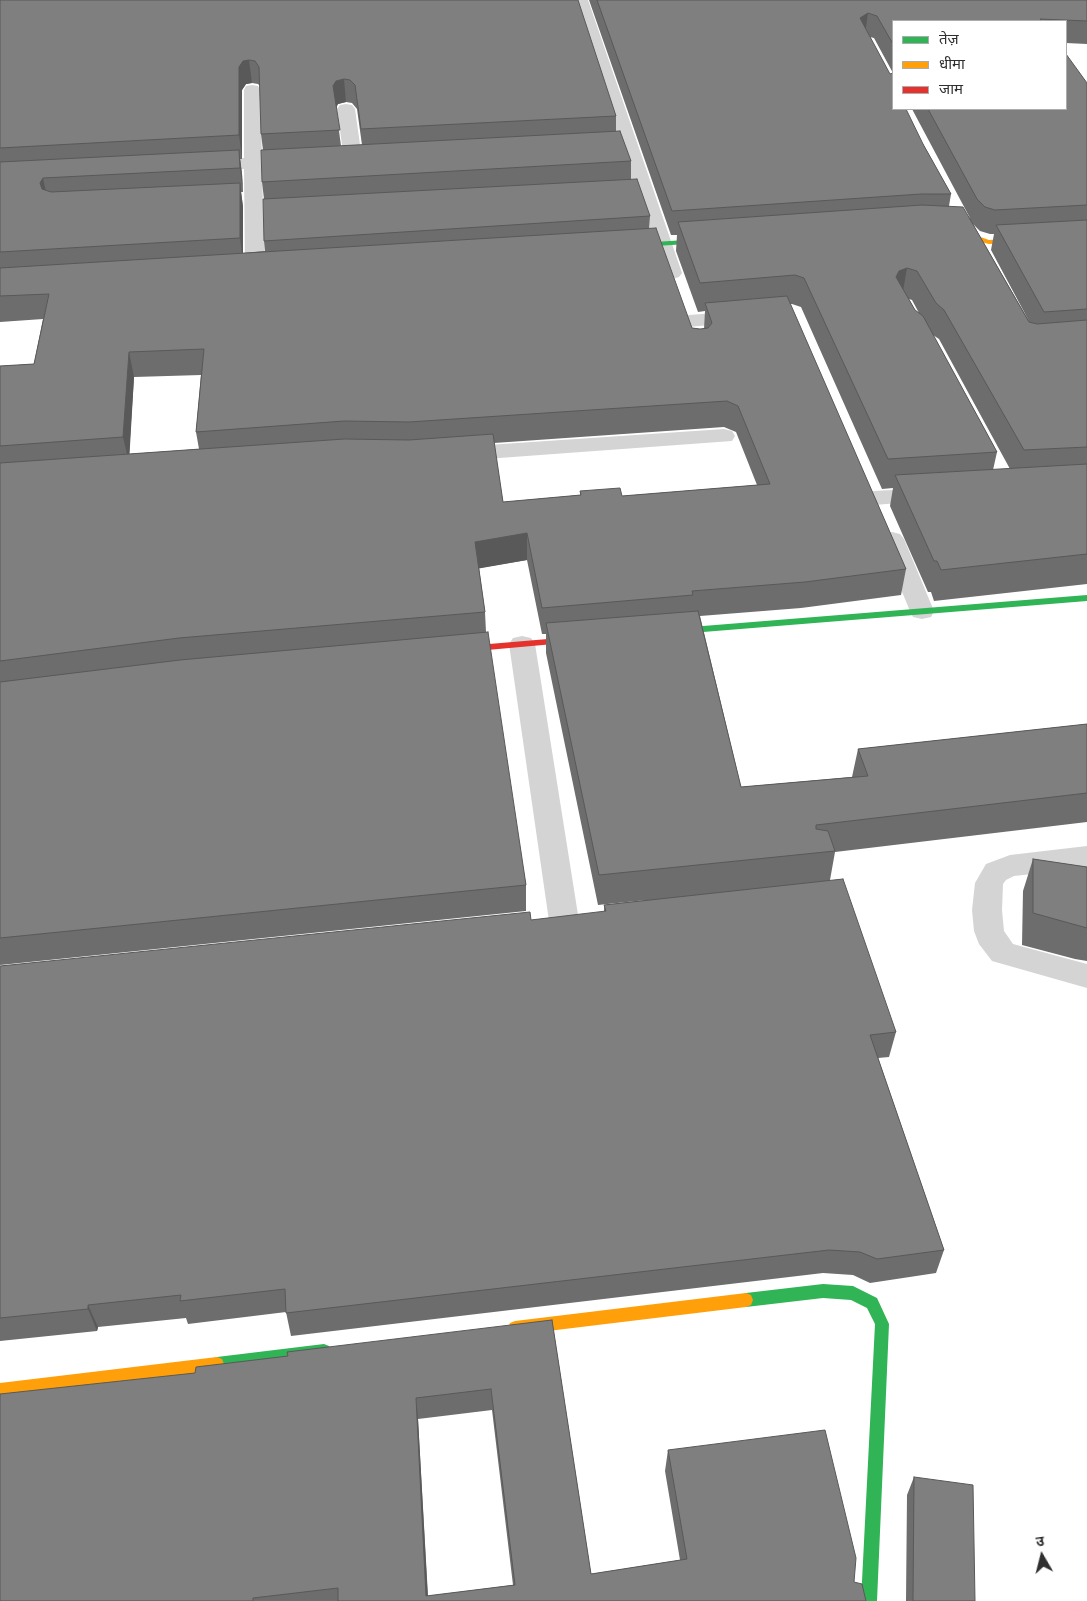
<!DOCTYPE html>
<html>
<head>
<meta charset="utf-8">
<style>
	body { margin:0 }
	#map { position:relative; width:1087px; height:1601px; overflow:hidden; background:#fff; font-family:Lato,"Noto Sans Devanagari",sans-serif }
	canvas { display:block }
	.legend { position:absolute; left:892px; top:20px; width:175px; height:90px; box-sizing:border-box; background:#fff; border:1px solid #acacac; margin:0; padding:6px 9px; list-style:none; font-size:15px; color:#2f2f2f }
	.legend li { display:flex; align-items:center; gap:10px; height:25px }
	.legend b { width:25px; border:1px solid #acacac }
	.north { position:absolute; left:1017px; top:1531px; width:50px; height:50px; -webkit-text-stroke:4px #fff; paint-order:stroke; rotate:352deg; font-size:14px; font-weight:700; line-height:20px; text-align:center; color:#2f2f2f }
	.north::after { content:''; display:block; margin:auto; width:18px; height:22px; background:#2f2f2f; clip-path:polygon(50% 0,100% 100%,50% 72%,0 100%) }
</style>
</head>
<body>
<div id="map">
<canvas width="1087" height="1601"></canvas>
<ul class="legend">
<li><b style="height:6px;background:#30b455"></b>तेज़</li>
<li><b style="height:6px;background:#ff9f0a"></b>धीमा</li>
<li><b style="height:6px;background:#e5322d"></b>जाम</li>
</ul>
<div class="north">उ</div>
</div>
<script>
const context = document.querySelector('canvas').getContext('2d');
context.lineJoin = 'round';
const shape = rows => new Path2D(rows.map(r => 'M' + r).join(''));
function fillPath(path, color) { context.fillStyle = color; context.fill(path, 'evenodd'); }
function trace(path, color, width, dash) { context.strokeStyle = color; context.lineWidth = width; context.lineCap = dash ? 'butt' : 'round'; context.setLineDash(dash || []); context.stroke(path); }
fillPath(shape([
	[572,0,588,0,682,273,679,277,672,279,665,277,662,273,572,0],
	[252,85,258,86,260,90,262,158,298,156,304,157,307,161,304,165,298,166,262,168,263,207,300,205,307,207,309,211,307,215,300,217,264,218,265,270,262,274,255,276,248,274,245,270,244,169,204,171,198,170,195,166,198,162,204,161,244,158,244,90,246,86,252,85],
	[346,104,352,105,355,109,362,159,359,163,353,164,347,163,344,159,337,109,340,105,346,104],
	[742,311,749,313,752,317,749,321,689,327,682,325,679,321,682,317,689,315,742,311],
	[724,429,732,431,735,436,732,441,458,461,450,459,447,454,450,449,458,447,724,429],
	[928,488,936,490,939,495,936,500,874,505,866,503,863,498,866,493,874,491,928,488],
	[892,532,900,534,904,539,934,611,931,617,922,619,913,617,910,611,880,539,884,534,892,532],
	[522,636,531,638,535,644,579,921,574,929,564,932,554,929,549,921,509,644,513,638,522,636],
	[1087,846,1087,868,1014,876,1006,880,1003,884,1002,910,1004,931,1013,944,1087,964,1087,988,992,961,979,944,974,931,972,910,975,883,986,864,1010,855,1087,846]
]), '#d4d4d4');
fillPath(shape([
	[715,238,718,238,718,242,625,248,621,246,625,244,715,238],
	[1087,595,1087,601,666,635,661,632,666,629,1087,595],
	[823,1284,853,1286,877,1298,889,1324,877,1601,861,1601,875,1324,867,1308,851,1300,823,1298,746,1307,741,1305,739,1300,741,1295,746,1293,823,1284],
	[324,1344,329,1346,331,1351,329,1356,324,1358,217,1371,212,1369,210,1364,212,1359,217,1357,324,1344]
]), '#30b455');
fillPath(shape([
	[947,224,967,227,975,235,989,240,1087,234,1087,238,989,244,969,239,961,231,947,228,947,224],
	[746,1293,751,1295,753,1300,751,1305,746,1307,515,1335,510,1333,508,1328,510,1323,515,1321,746,1293],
	[217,1357,222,1359,224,1364,222,1369,217,1371,0,1397,0,1383,217,1357]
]), '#ff9f0a');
fillPath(shape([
	[583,636,588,639,587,641,454,653,449,650,454,647,583,636]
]), '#e5322d');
fillPath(shape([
	[0,0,616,116,616,131,631,161,631,179,650,216,649,228,692,328,700,329,704,329,705,311,698,312,676,251,677,235,671,235,589,0,1087,0,1087,44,1066,43,1066,21,893,21,893,73,874,38,870,37,893,109,923,144,951,194,949,206,970,218,912,109,1066,109,1087,83,1087,584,934,601,931,592,928,592,890,506,893,488,882,489,801,307,792,304,790,304,906,569,901,595,801,608,700,616,741,787,852,777,858,749,1087,724,1087,822,835,852,830,880,896,1032,889,1057,878,1058,944,1250,936,1273,870,1283,853,1275,823,1273,291,1336,286,1312,188,1324,186,1318,98,1327,97,1331,0,1341,0,966,531,920,604,912,604,905,646,900,598,905,546,653,546,634,542,634,527,560,479,568,485,612,486,632,526,885,526,911,0,965,0,366,34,364,43,319,0,322],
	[252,83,258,84,260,86,261,134,263,150,262,182,264,199,264,241,265,251,243,253,243,207,241,192,243,192,242,174,240,159,242,159,242,90,246,84],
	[346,102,352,103,357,109,362,145,341,146,336,108,338,104],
	[973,224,980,231,990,234,994,234,991,250,1030,323],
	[909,299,912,300,919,313,915,310],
	[933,335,939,339,1010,469,993,470,997,452],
	[201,375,196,432,199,449,129,454,134,377],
	[724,427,736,432,757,485,622,496,580,491,580,495,503,502,494,443],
	[1033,859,1087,867,1087,961,1075,959,1022,945,1023,891],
	[552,1320,591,1574,680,1560,665,1471,668,1450,854,1582,866,1601,0,1601,195,1373,288,1356],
	[492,1410,513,1585,428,1596,418,1419],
	[914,1477,975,1601,906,1601,907,1495]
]), '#6d6d6d');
fillPath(shape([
	[868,13,865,35,860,18],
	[249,60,252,83,246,84,242,90,242,159,239,135,239,67,243,61],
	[344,79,346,102,338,104,335,109,333,86,336,81],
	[239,150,242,174,243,192,240,168],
	[43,178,48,202,45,207,40,183],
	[240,183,243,207,243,263,240,238],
	[907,268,902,297,896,277,899,271],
	[129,352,134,377,129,463,123,437],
	[527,533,527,560,476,569,475,542],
	[88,1305,98,1327,97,1331,88,1309],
	[416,1398,418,1419,428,1601,426,1596]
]), '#595959');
const building = shape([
	[0,0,578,0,616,116,361,129,355,85,350,80,344,79,336,81,333,86,340,130,261,134,259,67,255,61,249,60,243,61,239,67,239,135,0,148,0,0],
	[597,0,1087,0,1087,21,1040,19,1042,21,893,21,893,44,877,16,868,13,860,18,890,74,893,73,893,109,906,109,923,144,951,194,921,194,672,211,597,0],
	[1066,54,1087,83,1087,205,995,210,985,207,977,199,928,109,1066,109,1066,54],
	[620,131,631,161,262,182,261,150,620,131],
	[239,150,240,168,43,178,40,183,42,189,51,192,240,183,240,238,0,252,0,162,239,150],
	[637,179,650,216,264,241,263,199,637,179],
	[922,205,963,207,1029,322,1037,324,1087,320,1087,447,1024,450,944,310,936,303,917,271,907,268,899,271,896,277,915,310,923,316,997,452,888,459,804,278,795,275,700,283,678,222,922,205],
	[1087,220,1087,309,1044,312,996,225,1087,220],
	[656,228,692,328,700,329,708,328,712,323,705,303,787,296,906,569,805,582,692,591,693,595,542,608,527,533,475,542,485,612,179,638,0,661,0,463,344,439,409,440,493,434,503,502,581,495,580,491,620,488,622,496,770,484,738,406,727,401,409,422,344,421,196,432,204,349,129,352,123,437,0,446,0,366,34,364,49,294,0,296,0,268,656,228],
	[1087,464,1087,554,941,570,937,561,934,561,895,475,1087,464],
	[698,611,741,787,868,776,858,749,1087,724,1087,793,816,825,816,829,828,831,835,851,599,875,546,623,698,611],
	[488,632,526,885,0,938,0,682,180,660,488,632],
	[1033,859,1087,867,1087,928,1033,913,1033,859],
	[843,879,896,1032,870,1035,944,1250,877,1259,860,1252,829,1250,286,1313,285,1289,180,1301,181,1295,88,1305,88,1309,0,1318,0,966,530,912,531,920,606,911,604,905,843,879],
	[552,1320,591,1574,687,1559,668,1450,825,1430,856,1558,854,1582,862,1584,866,1601,338,1601,338,1588,253,1598,253,1601,0,1601,0,1394,195,1373,196,1367,288,1356,287,1352,552,1320],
	[491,1389,515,1585,426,1596,416,1398,491,1389],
	[914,1477,973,1485,975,1601,913,1601,914,1477]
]);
fillPath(building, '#7f7f7f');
trace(building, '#595959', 1);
</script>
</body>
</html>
